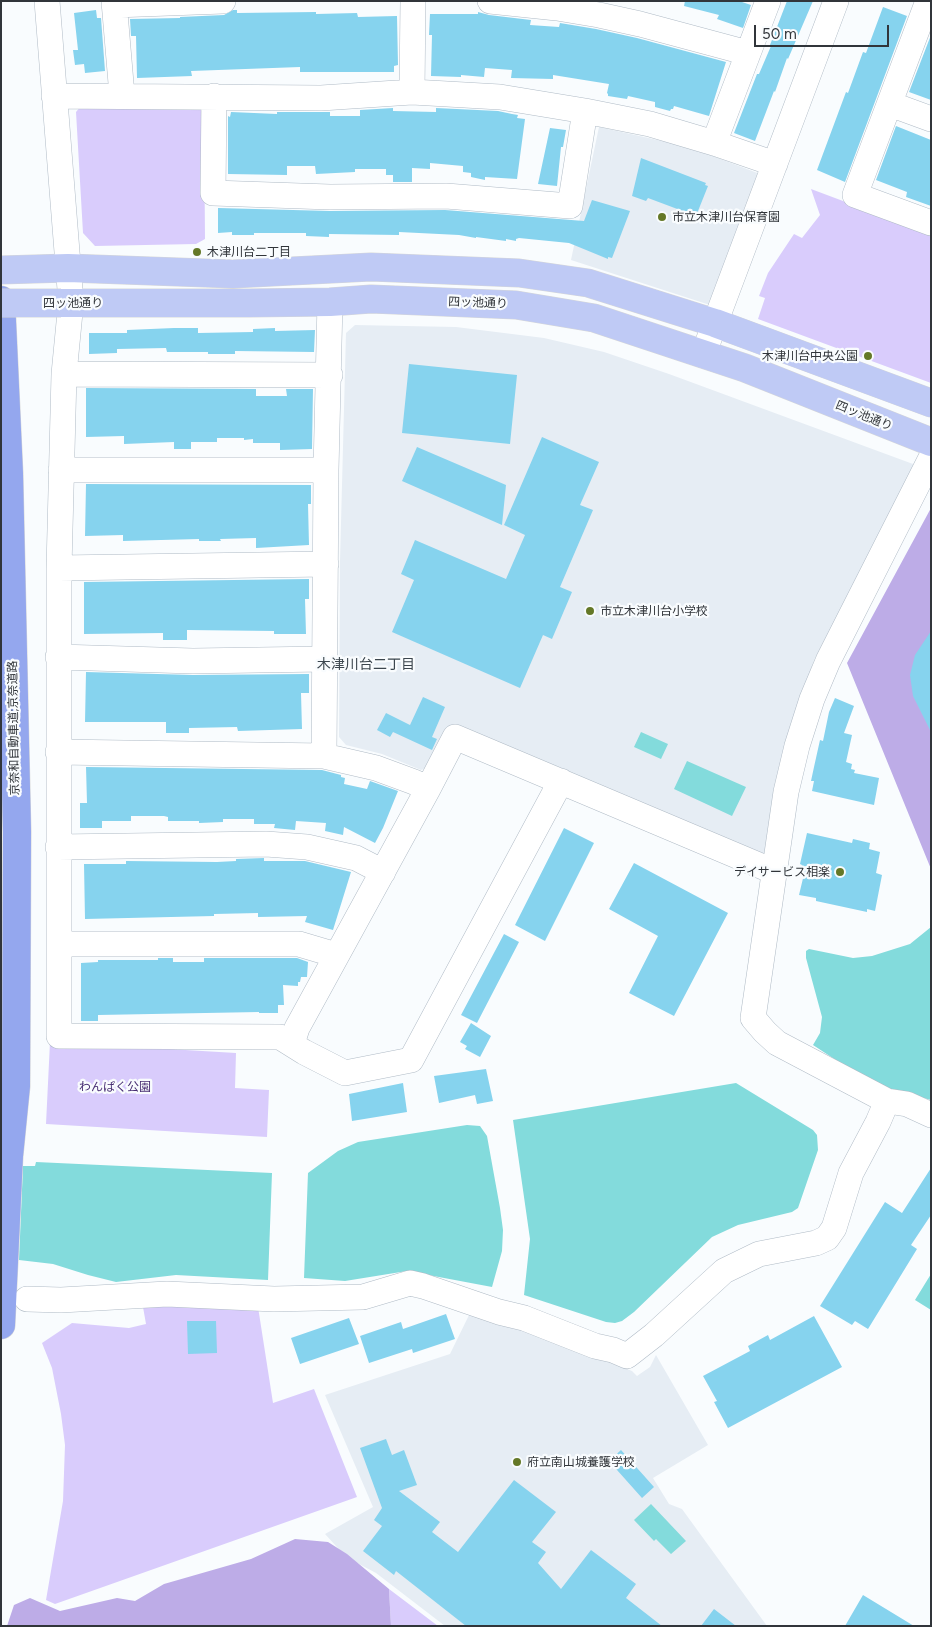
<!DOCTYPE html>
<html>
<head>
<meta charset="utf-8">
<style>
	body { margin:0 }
	#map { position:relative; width:932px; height:1627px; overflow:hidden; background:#f9fcfe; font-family:Figtree,sans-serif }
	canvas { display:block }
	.frame { position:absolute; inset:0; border:2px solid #31353a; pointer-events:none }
	.scale { position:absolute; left:754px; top:25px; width:135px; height:22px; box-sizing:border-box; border:2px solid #31353a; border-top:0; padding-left:6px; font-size:15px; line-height:18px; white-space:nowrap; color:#31353a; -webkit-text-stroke:4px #f9fcfe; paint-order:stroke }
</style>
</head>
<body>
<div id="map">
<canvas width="932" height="1627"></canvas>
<div class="frame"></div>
<div class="scale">50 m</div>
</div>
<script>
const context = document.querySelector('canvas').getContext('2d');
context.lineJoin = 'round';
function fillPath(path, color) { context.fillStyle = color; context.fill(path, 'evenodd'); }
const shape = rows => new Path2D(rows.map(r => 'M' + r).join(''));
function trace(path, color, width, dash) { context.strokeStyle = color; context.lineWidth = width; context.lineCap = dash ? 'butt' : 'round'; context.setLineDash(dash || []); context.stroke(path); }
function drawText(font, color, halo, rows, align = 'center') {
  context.font = font + ' Figtree,"Noto Sans JP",sans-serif'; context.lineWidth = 4.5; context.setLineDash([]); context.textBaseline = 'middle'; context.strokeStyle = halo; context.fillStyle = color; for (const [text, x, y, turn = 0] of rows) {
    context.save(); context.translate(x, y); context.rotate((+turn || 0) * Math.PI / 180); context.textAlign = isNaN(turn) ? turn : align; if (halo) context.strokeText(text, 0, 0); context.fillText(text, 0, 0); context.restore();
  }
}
fillPath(shape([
	[599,127,689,147,760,174,713,306,571,260],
	[355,325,456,327,544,338,604,352,669,374,913,464,915,474,814,660,784,757,769,852,760,857,453,726,429,767,421,770,382,754,346,745,339,737,340,561,346,333],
	[471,1311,603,1359,632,1371,637,1376,650,1367,656,1355,708,1445,653,1478,669,1504,682,1509,767,1626,445,1626,376,1573,346,1557,325,1534,373,1507,325,1395,450,1354]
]), '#e6edf4');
fillPath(shape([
	[196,104,204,114,205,239,196,244,95,246,83,233,76,112,82,105],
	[811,189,931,234,931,383,758,319,765,298,759,296,768,273,794,234,802,238,820,215],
	[50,1042,236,1053,235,1088,269,1090,267,1137,46,1124],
	[162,1303,258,1307,273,1403,314,1389,357,1497,55,1604,46,1600,63,1501,65,1445,61,1414,52,1368,42,1343,72,1323,129,1328,146,1324,143,1307],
	[389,1589,438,1626,391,1626]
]), '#d9ccfc');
fillPath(shape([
	[931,508,931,869,847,663],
	[295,1539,328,1542,347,1554,389,1589,391,1626,7,1626,14,1605,30,1598,60,1611,117,1598,135,1601,164,1584,251,1559]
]), '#bdace7');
fillPath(shape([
	[641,732,668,744,661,759,634,747],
	[687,761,746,787,732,816,674,789],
	[931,927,931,1100,874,1085,813,1045,820,1033,822,1017,806,958,806,951,809,949,853,958,872,956,910,944],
	[736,1083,813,1130,817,1135,818,1150,798,1208,792,1212,738,1225,712,1237,634,1312,622,1321,615,1323,606,1322,524,1295,530,1239,513,1120],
	[467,1125,480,1126,487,1136,500,1208,503,1230,502,1251,492,1287,407,1271,345,1281,304,1278,308,1173,338,1151,358,1142],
	[36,1162,272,1173,268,1280,176,1275,116,1282,88,1275,53,1264,19,1260,23,1166,35,1166],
	[931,1274,931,1310,915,1300],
	[651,1504,686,1541,671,1554,656,1539,654,1541,634,1520]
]), '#83dbdc');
fillPath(shape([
	[685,1,739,1,751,5,743,28,717,19,719,15,684,6],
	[787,1,813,1,788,59,787,58,775,92,774,91,755,141,734,133,757,74,759,74,771,46,770,45],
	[883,7,907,16,845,182,817,170,846,92,848,93,863,52,866,53],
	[96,10,97,18,101,18,105,71,85,73,84,64,75,65,73,50,78,50,74,13],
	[233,10,237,10,237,13,316,12,316,14,357,13,358,17,397,16,398,65,394,66,394,72,300,72,300,67,191,71,192,76,137,78,136,36,131,36,130,19,180,18,180,17,224,15],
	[478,12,489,15,531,20,530,25,559,27,560,23,596,29,637,38,726,62,709,116,674,106,673,109,671,109,670,111,655,107,655,102,628,96,627,99,608,96,608,94,607,93,609,84,553,75,553,79,511,78,512,70,485,68,484,77,461,75,461,77,431,76,432,35,429,35,430,14,478,14],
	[931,35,931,100,909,92],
	[393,108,393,111,436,112,436,108,498,111,512,114,518,115,517,118,525,119,517,179,485,177,485,180,471,177,471,173,463,172,463,166,430,163,430,169,412,168,412,182,393,182,393,175,386,175,386,169,355,169,355,172,316,174,315,166,287,166,287,175,228,174,228,116,230,117,231,112,277,114,277,112,330,112,330,116,360,116,360,110],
	[896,126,931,140,931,206,906,197,907,192,876,180],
	[550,128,566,130,563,147,561,147,557,186,538,184],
	[641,158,706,183,705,185,708,186,696,216,648,198,646,201,632,196],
	[592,200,630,211,612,258,608,257,608,259,569,243,519,238,516,239,516,241,506,239,506,241,476,237,476,238,459,235,399,232,399,235,329,234,329,237,306,236,306,233,254,233,254,235,232,235,232,232,218,233,218,208,330,211,445,210,584,221],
	[174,328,198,328,198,333,253,332,253,329,275,328,275,331,315,330,314,352,235,351,235,354,208,354,208,352,167,352,166,348,117,349,117,353,89,354,89,333,127,333,127,330],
	[409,364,517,375,510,444,402,433],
	[86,388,256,389,256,396,287,396,286,389,313,389,312,449,280,450,280,443,253,443,253,439,244,440,244,438,217,438,217,442,191,442,191,449,174,449,174,442,124,444,124,436,86,437],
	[542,437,599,462,580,505,593,510,560,587,572,592,552,639,543,635,520,688,392,632,414,580,401,574,415,540,506,579,525,535,504,525],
	[417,447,506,485,502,525,402,481],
	[86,484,311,485,311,504,308,504,309,545,256,548,256,538,220,539,221,541,199,541,199,539,123,541,123,535,85,536],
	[309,579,309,599,305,599,306,634,274,634,274,631,187,630,187,640,163,640,163,633,84,634,84,582],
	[931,631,931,732,913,696,910,675,915,655],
	[86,672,193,675,309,674,309,693,301,693,302,729,238,731,237,727,189,728,189,733,166,733,166,722,85,722],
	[423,697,445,707,432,737,437,739,432,750,393,732,390,737,377,730,386,713,410,725],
	[835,698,854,706,844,733,852,735,846,762,852,764,851,769,855,770,854,773,879,778,874,805,812,791,814,781,811,781,814,767,820,740,823,741,829,712],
	[86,767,322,770,341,775,341,777,345,778,344,784,367,789,370,781,398,791,383,828,375,843,344,827,343,835,325,831,326,823,296,821,295,830,274,828,275,824,254,824,254,819,223,819,223,822,199,823,199,821,168,821,168,817,164,816,131,816,131,821,102,821,102,828,80,828,80,803,87,803],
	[564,828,594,843,545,941,515,925],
	[807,833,852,843,853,839,870,843,869,849,880,852,876,873,882,875,875,911,867,909,867,912,816,901,816,898,799,895,805,870,801,869,802,865,800,864],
	[264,858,264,861,305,861,351,872,333,930,305,922,307,916,258,917,258,913,214,914,214,916,85,919,84,864,126,864,126,861,217,862,236,861,236,859],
	[634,863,728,913,674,1016,629,993,658,936,609,909],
	[504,934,519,942,477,1023,461,1015],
	[158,958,173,958,173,962,204,962,204,958,297,958,308,962,307,977,301,977,300,982,298,982,298,986,283,985,284,1005,278,1005,278,1013,259,1013,259,1012,98,1015,98,1021,81,1021,81,963,98,962,98,960,158,960],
	[471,1023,491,1036,480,1057,465,1049,467,1046,460,1042],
	[486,1069,493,1101,477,1104,475,1095,439,1103,434,1076],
	[403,1083,407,1112,352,1121,349,1094],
	[931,1168,931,1215,911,1245,917,1249,868,1329,855,1321,852,1325,820,1306,885,1202,902,1213],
	[446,1314,455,1339,413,1353,412,1349,369,1363,360,1336,401,1322,403,1329],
	[814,1316,842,1367,728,1428,714,1402,717,1401,703,1376,750,1351,748,1346,768,1335,770,1340],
	[349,1318,359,1344,300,1364,291,1338],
	[187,1321,216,1321,217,1353,188,1354],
	[386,1439,392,1455,404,1450,417,1485,399,1491,440,1522,432,1532,458,1552,514,1480,556,1512,532,1542,546,1552,538,1563,561,1589,591,1550,636,1584,626,1598,662,1626,466,1626,396,1571,394,1575,363,1551,382,1526,374,1520,382,1508,360,1448],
	[621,1450,654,1487,642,1498,609,1461],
	[863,1595,914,1626,845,1626],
	[714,1609,736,1626,701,1626]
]), '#86d3ee');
const minor = shape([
	[47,1,71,302,64,374,59,568,59,1036,280,1037,304,1052,345,1073,411,1060,561,781],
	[114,1,122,95],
	[490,1,557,8,599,15,640,24,748,53],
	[928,1,855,195,931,223],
	[114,5,223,1],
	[412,92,413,1],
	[54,96,321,98,412,92,500,97,585,111,650,124,714,143,775,164],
	[214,96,213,193,330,197,446,196,570,206,585,111],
	[890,104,931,119],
	[714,143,768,1],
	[703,355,836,1],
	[64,374,330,375],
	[931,458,828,661,812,699,797,746,786,792,753,1018,765,1032,777,1043,887,1101,907,1104,931,1115],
	[61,470,326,470],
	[59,568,326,564],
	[58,657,193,661,324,659],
	[58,752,324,756,376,768,414,782,428,789],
	[324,756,326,470,330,302],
	[58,847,266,844,307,847,356,858,383,872],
	[60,944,299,944,336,955],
	[292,1044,297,1028,428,789,455,737,775,872],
	[27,1299,61,1300,167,1294,274,1299,363,1297,410,1283,423,1286,499,1312,524,1318,595,1346,613,1350,627,1356,654,1335,724,1271,759,1254,816,1243,827,1238,834,1228,851,1173,878,1122,887,1101]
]);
const major = shape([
	[1,270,68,268,233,274,371,267,519,273,588,283,715,323,931,403],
	[61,303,248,303,330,302,371,299,516,305,594,318,745,368,931,442]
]);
const highway = shape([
	[1,300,9,474,17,832,16,1086,9,1156,1,1325]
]);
trace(minor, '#b0bbc6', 26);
trace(major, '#d6d7d8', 29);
trace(highway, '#d6d7d8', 29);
trace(minor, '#fff', 25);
trace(major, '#bfcaf5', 28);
trace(highway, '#94a7ee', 28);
const majorBridge = shape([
	[1,303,61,303]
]);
trace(majorBridge, '#d6d7d8', 29, []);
trace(majorBridge, '#bfcaf5', 28);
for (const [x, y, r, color] of [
	[662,217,5,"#647827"],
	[197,252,5,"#647827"],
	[868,356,5,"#647827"],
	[590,611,5,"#647827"],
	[840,872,5,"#647827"],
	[517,1462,5,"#647827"]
]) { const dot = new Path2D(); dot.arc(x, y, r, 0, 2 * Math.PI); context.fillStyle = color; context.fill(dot); trace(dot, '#f9fcfe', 2); }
drawText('12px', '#31353a', '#f9fcfe', [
	["市立木津川台保育園",672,217],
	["木津川台二丁目",207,252],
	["木津川台中央公園",858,356,"right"],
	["市立木津川台小学校",600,611],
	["デイサービス相楽",830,872,"right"],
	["府立南山城養護学校",527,1462]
], 'left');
drawText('12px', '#31353a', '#f9fcfe', [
	["四ッ池通り",73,303],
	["四ッ池通り",478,303,2],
	["四ッ池通り",864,416,22],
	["京奈和自動車道;京奈道路",14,728,-91]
]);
drawText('12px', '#472d72', '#f9fcfe', [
	["わんぱく公園",115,1087]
]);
drawText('14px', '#3c464e', '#f9fcfe', [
	["木津川台二丁目",366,665]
]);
</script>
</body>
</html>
